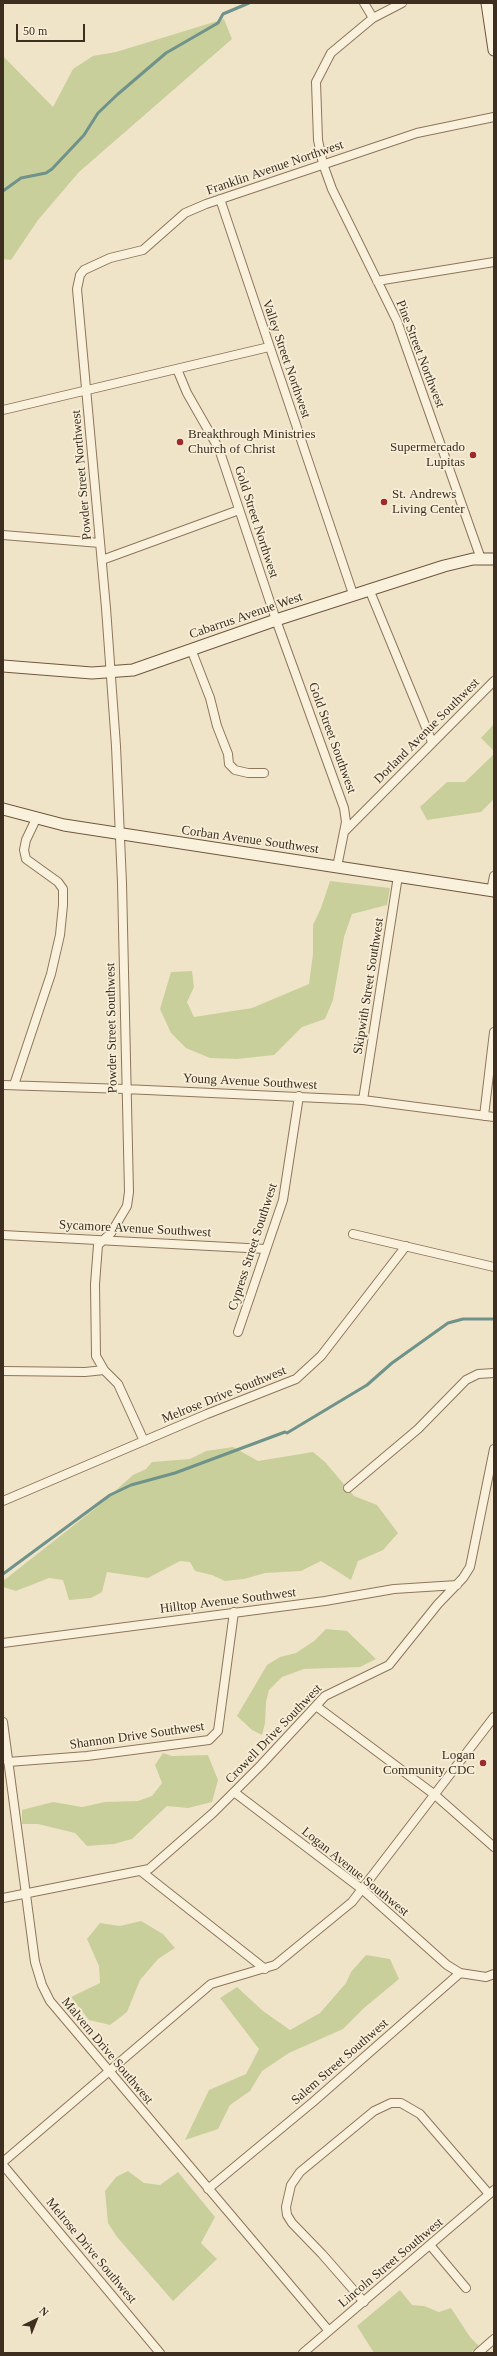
<!DOCTYPE html>
<html>
<head>
<meta charset="utf-8">
<style>
	body { margin:0 }
	#map { position:relative; width:497px; height:2356px; overflow:hidden; background:#f0e4c8; font-family:"Times New Roman",serif }
	canvas { display:block }
	.frame { position:absolute; inset:0; border:4px solid #3d2e20; pointer-events:none }
	.north { position:absolute; left:16px; top:2300px; width:40px; height:40px; -webkit-text-stroke:3px #f7eed8; paint-order:stroke; rotate:43deg; font-size:11px; font-weight:700; line-height:16px; text-align:center; color:#3d2e20 }
	.north::after { content:''; display:block; margin:auto; width:14px; height:18px; background:#3d2e20; clip-path:polygon(50% 0,100% 100%,50% 72%,0 100%) }
	.scale { position:absolute; left:16px; top:24px; width:69px; height:18px; box-sizing:border-box; border:2px solid #3d2e20; border-top:0; padding-left:5px; font-size:12px; line-height:14px; white-space:nowrap; color:#3d2e20; -webkit-text-stroke:3px #f7eed8; paint-order:stroke }
</style>
</head>
<body>
<div id="map">
<canvas width="497" height="2356"></canvas>
<div class="frame"></div>
<div class="north">N</div>
<div class="scale">50 m</div>
</div>
<script>
const context = document.querySelector('canvas').getContext('2d');
context.lineJoin = 'round';
function fillPath(path, color) { context.fillStyle = color; context.fill(path, 'evenodd'); }
const shape = rows => new Path2D(rows.map(r => 'M' + r).join(''));
function trace(path, color, width, dash) { context.strokeStyle = color; context.lineWidth = width; context.lineCap = dash ? 'butt' : 'round'; context.setLineDash(dash || []); context.stroke(path); }
function drawText(font, color, halo, rows, align = 'center') {
  context.font = font + ' "Times New Roman",serif'; context.lineWidth = 3.5; context.setLineDash([]); context.textBaseline = 'middle'; context.strokeStyle = halo; context.fillStyle = color; for (const [text, x, y, turn = 0] of rows) {
    context.save(); context.translate(x, y); context.rotate((+turn || 0) * Math.PI / 180); context.textAlign = isNaN(turn) ? turn : align; if (halo) context.strokeText(text, 0, 0); context.fillText(text, 0, 0); context.restore();
  }
}
fillPath(shape([
	[224,19,232,39,79,172,38,220,11,260,3,259,3,56,53,107,73,69,93,56,116,52],
	[494,724,494,751,481,738],
	[494,754,494,799,481,812,427,820,420,807,447,782,465,782],
	[330,881,390,888,387,905,352,914,344,937,333,1000,325,1019,302,1027,274,1055,237,1059,210,1058,186,1048,171,1033,160,1009,171,972,192,971,194,987,187,1002,194,1017,252,1008,309,984,313,954,313,925,321,908],
	[233,1447,258,1461,313,1452,325,1462,354,1496,377,1505,398,1533,383,1550,358,1561,351,1580,321,1561,301,1571,265,1573,244,1579,225,1581,212,1575,195,1571,190,1562,180,1561,148,1578,107,1572,102,1592,91,1598,69,1600,63,1580,49,1578,16,1591,3,1587,3,1581,97,1507,133,1475,146,1469,152,1462,190,1459,206,1451],
	[326,1629,347,1631,376,1659,360,1667,304,1669,282,1677,269,1690,266,1702,265,1723,262,1735,252,1730,237,1716,267,1665,280,1657,296,1653,314,1641],
	[163,1753,172,1756,208,1755,218,1780,212,1802,188,1808,167,1806,132,1839,114,1844,87,1846,75,1833,38,1824,22,1824,22,1810,53,1802,82,1807,105,1802,138,1801,152,1796,162,1783,155,1765],
	[141,1921,163,1934,175,1948,158,1959,140,1980,127,2012,110,2025,89,2020,71,1997,100,1983,99,1966,87,1939,100,1923,120,1926],
	[366,1955,390,1959,399,1979,364,2008,343,2029,289,2053,262,2071,250,2091,230,2105,218,2129,185,2140,209,2090,246,2074,259,2049,220,1998,237,1987,263,2011,290,2030,320,2013,346,1983,351,1972],
	[128,2171,144,2183,160,2185,178,2172,215,2217,201,2243,217,2259,173,2301,117,2237,108,2223,105,2191,116,2177],
	[400,2290,412,2305,424,2306,439,2312,451,2308,470,2337,479,2346,470,2353,374,2353,357,2326]
]), '#c9cf9b');
trace(shape([
	[3,191,21,178,46,173,52,169,84,135,98,113,118,94,166,53,218,23,223,14,249,3],
	[3,1574,110,1495,131,1485,175,1473,285,1432,287,1433,367,1385,392,1363,448,1323,463,1319,494,1319]
]), '#6f938a', 3);
const street = shape([
	[364,3,373,18],
	[402,3,373,18,331,53,316,82,318,140,323,164,332,189,397,321,481,559],
	[220,199,353,594],
	[377,281,494,262],
	[177,369,187,393,219,449,276,620,344,808,346,822,337,867],
	[3,410,269,347],
	[3,535,100,543],
	[102,560,239,510],
	[369,589,432,742],
	[191,649,210,698,217,726,228,754,229,764,235,770,248,773,264,773],
	[344,832,494,681],
	[491,891,494,876],
	[3,1085,125,1089,363,1100,494,1117],
	[14,1085,51,974,60,935,63,905,63,889,58,882,26,859,24,850,26,840,36,819],
	[363,1100,398,876],
	[484,1116,494,1032],
	[353,1234,494,1267],
	[3,1235,266,1249],
	[238,1332,283,1200,299,1096],
	[3,1371,85,1372,104,1370],
	[144,1441,118,1384,104,1370,96,1356,95,1284,98,1245,111,1233,127,1206,129,1192,122,883,116,746,106,608,77,289,80,275,84,270,110,258,143,250,185,213,206,204,417,133,494,117],
	[348,1488,418,1429,466,1380,478,1374,494,1373],
	[3,1501,207,1414,296,1379,321,1356,406,1246],
	[3,1643,325,1601,394,1589,457,1585],
	[316,1706,435,1795,494,1847],
	[3,1722,35,1962,42,1985,50,2001,329,2331],
	[8,1762,87,1756,209,1740,218,1731,234,1612],
	[234,1792,363,1890,447,1965,460,1973],
	[142,1872,265,1969],
	[3,1898,149,1869,213,1813,261,1765,325,1696,389,1665,438,1604,463,1578,470,1567,494,1449],
	[3,2162,211,1984,275,1965,352,1902,494,1717],
	[3,2165,160,2353],
	[208,2189,313,2102,460,1973,486,1977,494,1974],
	[430,2245,466,2288],
	[364,2302,322,2254,292,2223,287,2215,286,2207,291,2185,300,2172,374,2111,391,2103,401,2103,420,2114,489,2194],
	[303,2353,494,2190],
	[478,2353,494,2339]
]);
const secondary = shape([
	[487,3,494,50],
	[3,666,92,673,133,670,276,620,444,566,473,559,494,559],
	[3,809,64,825,494,891]
]);
trace(street, '#8d765c', 10);
trace(secondary, '#6f573f', 13);
trace(street, '#faf1dc', 8);
trace(secondary, '#faf1dc', 11);
for (const [x, y, r, color] of [
	[180,442,4,"#9e2a2b"],
	[473,455,4,"#9e2a2b"],
	[384,502,4,"#9e2a2b"],
	[483,1763,4,"#9e2a2b"]
]) { const dot = new Path2D(); dot.arc(x, y, r, 0, 2 * Math.PI); context.fillStyle = color; context.fill(dot); trace(dot, '#f7eed8', 1.5); }
drawText('13px', '#3d2e20', '#f7eed8', [
	["Franklin Avenue Northwest",275,168,-19],
	["Pine Street Northwest",420,354,69],
	["Valley Street Northwest",286,359,71],
	["Powder Street Northwest",82,475,-95],
	["Gold Street Northwest",256,522,72],
	["Cabarrus Avenue West",246,616,-19],
	["Dorland Avenue Southwest",427,731,-45],
	["Gold Street Southwest",332,738,70],
	["Corban Avenue Southwest",250,840,8],
	["Skipwith Street Southwest",369,986,-81],
	["Powder Street Southwest",112,1028,-91],
	["Young Avenue Southwest",250,1082,3],
	["Sycamore Avenue Southwest",135,1229,3],
	["Cypress Street Southwest",253,1247,-72],
	["Melrose Drive Southwest",224,1395,-22],
	["Hilltop Avenue Southwest",228,1601,-7],
	["Crowell Drive Southwest",274,1734,-46],
	["Shannon Drive Southwest",137,1736,-8],
	["Logan Avenue Southwest",355,1872,39],
	["Malvern Drive Southwest",107,2051,50],
	["Salem Street Southwest",340,2062,-41],
	["Melrose Drive Southwest",91,2251,50],
	["Lincoln Street Southwest",391,2263,-40]
]);
drawText('13px', '#3d2e20', '#f7eed8', [
	["Breakthrough Ministries",188,435],
	["Church of Christ",188,450],
	["Supermercado",465,448,"right"],
	["Lupitas",465,463,"right"],
	["St. Andrews",392,495],
	["Living Center",392,510],
	["Logan",475,1756,"right"],
	["Community CDC",475,1771,"right"]
], 'left');
</script>
</body>
</html>
